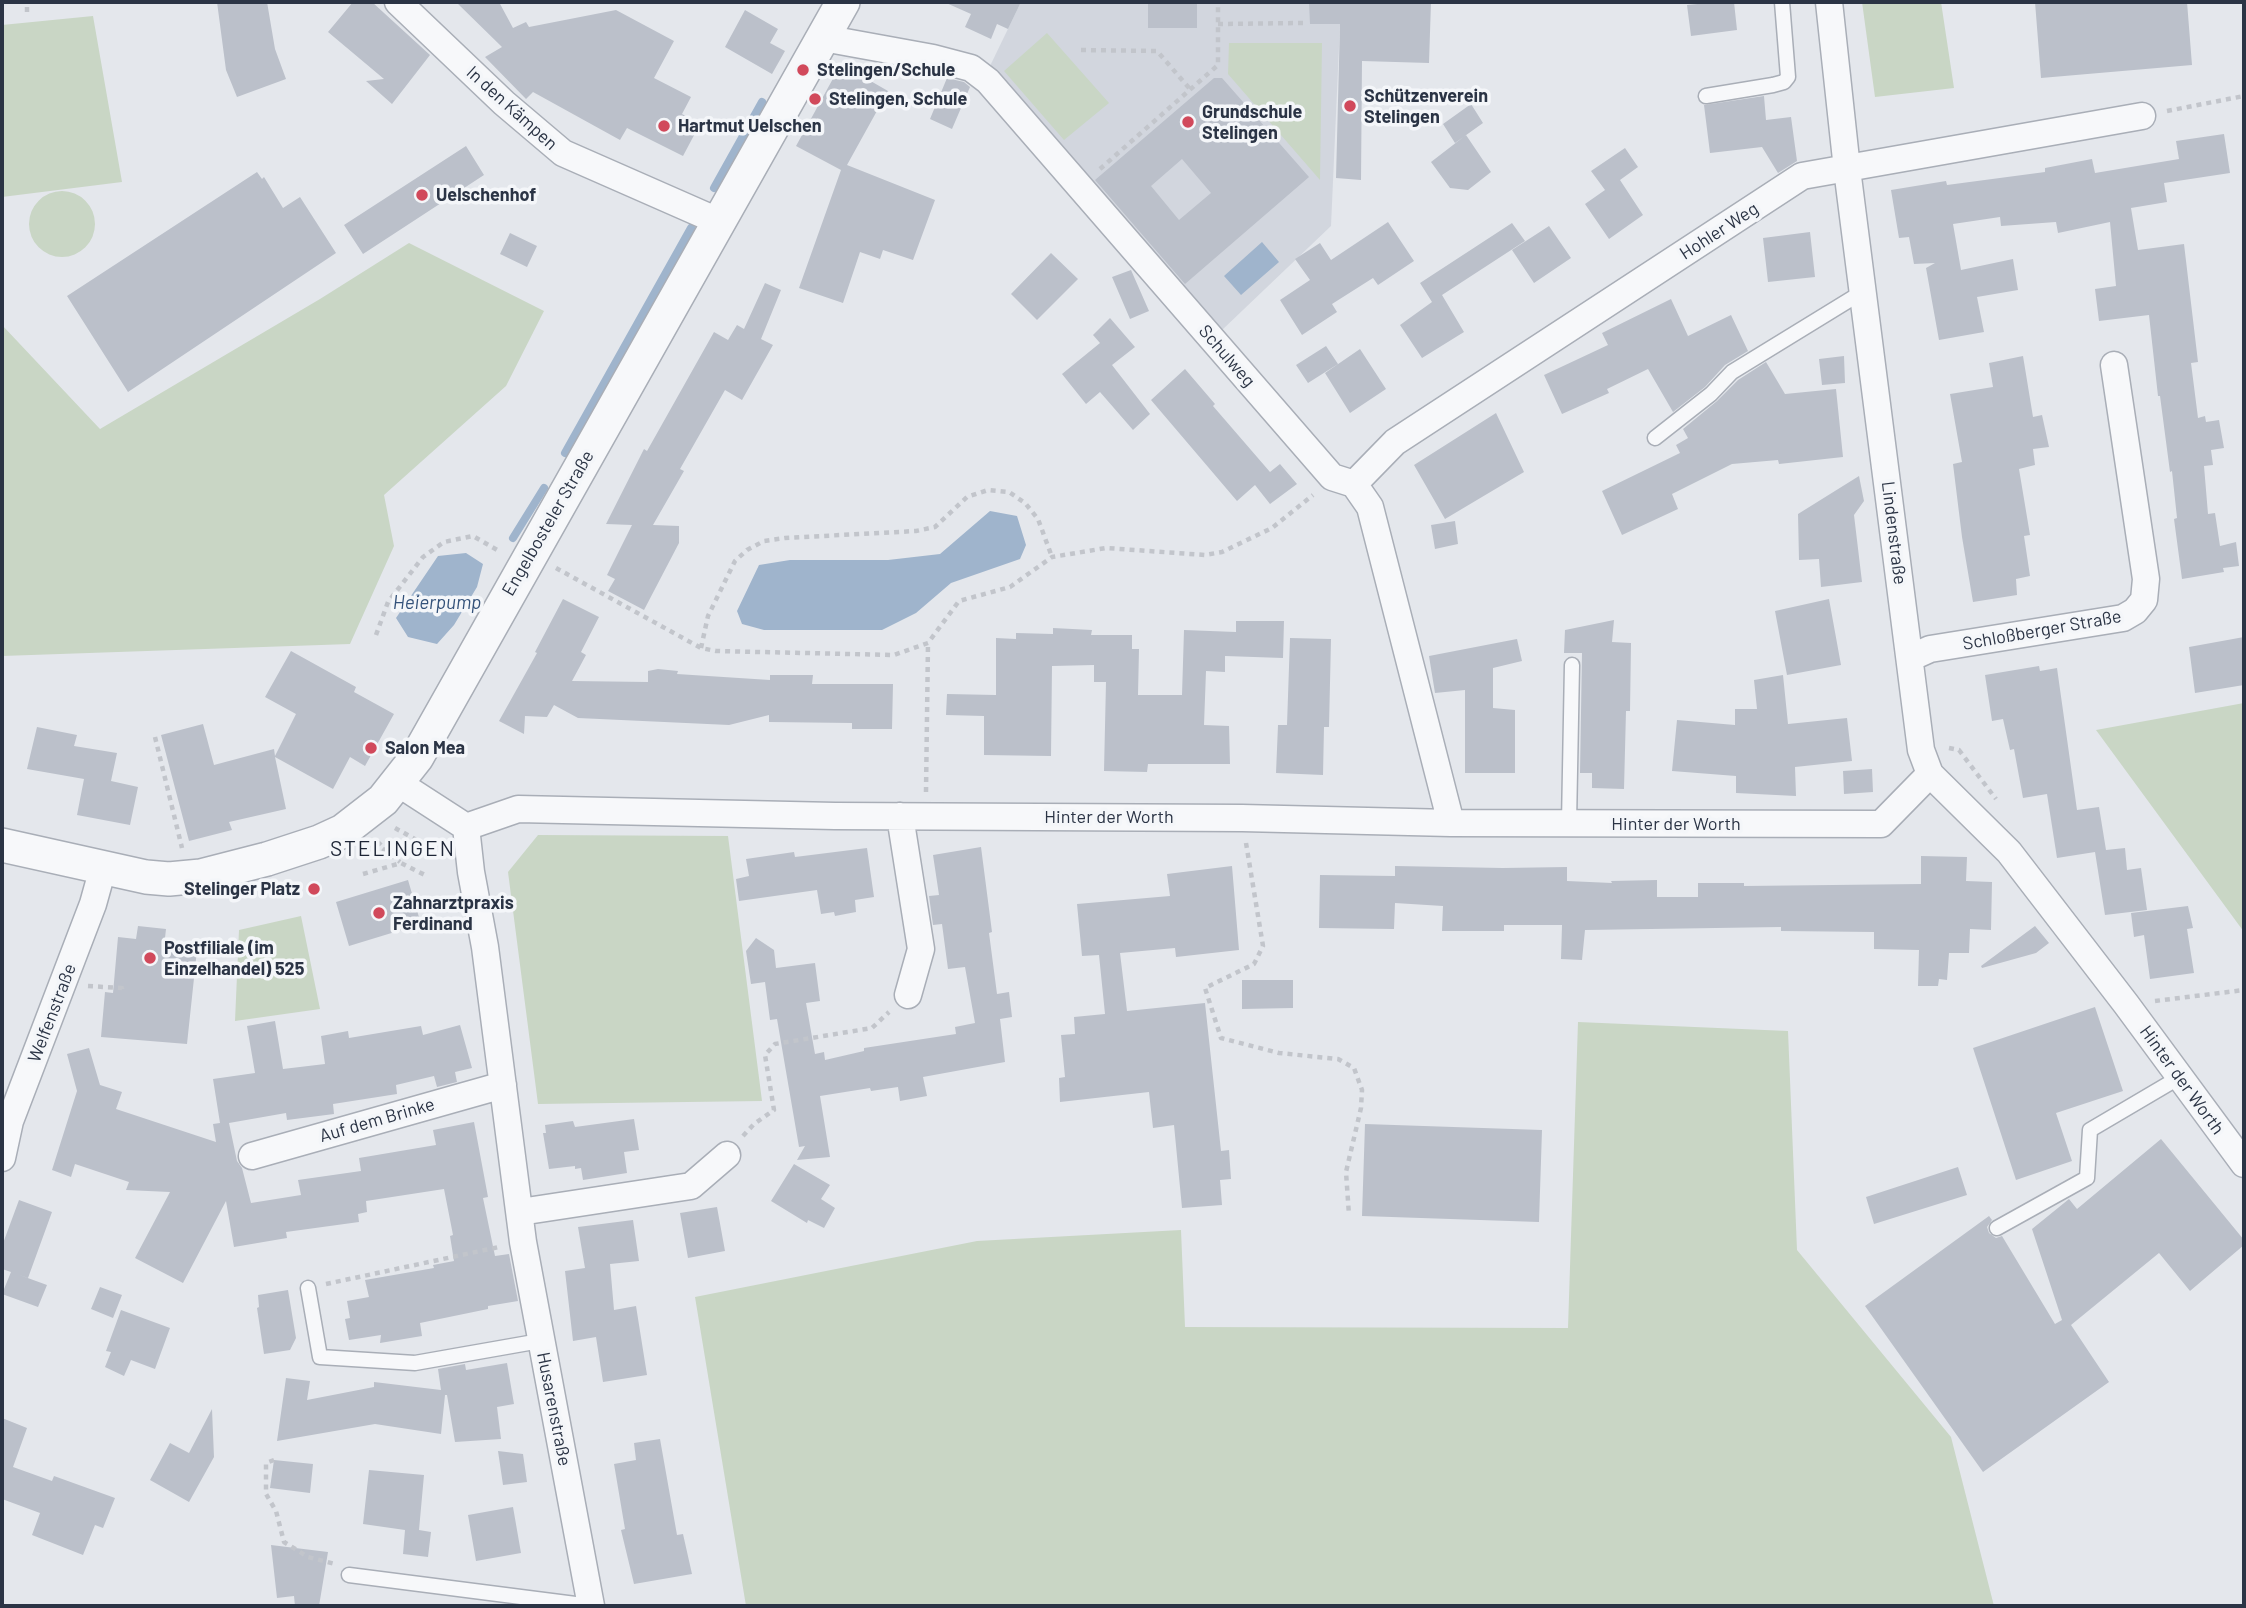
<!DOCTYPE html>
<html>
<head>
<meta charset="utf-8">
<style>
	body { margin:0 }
	#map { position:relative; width:2246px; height:1608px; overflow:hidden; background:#e4e7ec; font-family:Barlow,sans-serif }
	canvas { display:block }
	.frame { position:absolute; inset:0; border:4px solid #2b3445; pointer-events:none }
</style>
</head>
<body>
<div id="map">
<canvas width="2246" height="1608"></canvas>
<div class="frame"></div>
</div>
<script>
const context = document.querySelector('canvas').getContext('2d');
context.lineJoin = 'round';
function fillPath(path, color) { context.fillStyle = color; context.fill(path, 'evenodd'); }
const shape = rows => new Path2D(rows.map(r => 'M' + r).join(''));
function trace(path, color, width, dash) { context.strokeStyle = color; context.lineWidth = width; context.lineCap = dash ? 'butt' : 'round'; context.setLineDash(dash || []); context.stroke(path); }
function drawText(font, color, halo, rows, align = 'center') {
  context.font = font + ' Barlow,sans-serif'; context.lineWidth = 7; context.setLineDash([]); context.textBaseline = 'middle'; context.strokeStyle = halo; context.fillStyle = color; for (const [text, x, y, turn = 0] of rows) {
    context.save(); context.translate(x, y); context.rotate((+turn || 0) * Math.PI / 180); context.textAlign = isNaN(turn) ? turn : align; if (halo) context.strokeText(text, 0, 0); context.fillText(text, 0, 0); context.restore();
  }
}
fillPath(shape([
	[1021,2,1341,2,1331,226,1221,331,990,66]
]), '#d2d6de');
fillPath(shape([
	[1862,2,1941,2,1954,88,1875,97],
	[93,16,122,182,2,197,2,25],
	[1047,33,1109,103,1064,140,1004,71],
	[1229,43,1322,43,1320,180,1228,74],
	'29 224a33 33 0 1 1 66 0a33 33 0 1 1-66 0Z',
	[409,243,544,311,506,386,384,495,394,546,350,644,2,656,2,325,100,429,320,299],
	[2244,703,2244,932,2096,730],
	[538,835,728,836,762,1101,538,1104,508,872],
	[301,916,320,1009,235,1021,239,930],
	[1578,1022,1788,1031,1797,1250,1951,1437,1994,1606,746,1606,695,1297,977,1241,1181,1230,1185,1327,1568,1328]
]), '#c9d6c5');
fillPath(shape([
	[1262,242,1279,262,1241,295,1224,276],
	[990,511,1017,516,1026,545,1020,559,951,583,916,613,882,630,764,630,742,624,737,611,759,565,790,560,888,560,940,554],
	[466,553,483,564,477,587,454,625,437,644,408,637,396,618,438,556]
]), '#9fb4cc');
trace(shape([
	[714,188,762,102],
	[565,453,691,228],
	[513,538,544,488]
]), '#9fb4cc', 8);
fillPath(shape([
	[217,2,267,2,275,49,286,79,237,97,226,70],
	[353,2,372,2,430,55,392,104,366,81,384,79,328,32],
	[456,2,499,2,513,28,526,22,529,27,616,10,674,41,654,78,691,97,682,114,700,124,683,156,627,128,620,140,533,92,526,99,485,57,502,47],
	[944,2,1021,2,1008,29,997,24,991,39,965,27,971,14],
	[1148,2,1197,2,1197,28,1148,28],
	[1309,2,1431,2,1429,63,1362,61,1361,180,1336,178,1340,24,1310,24],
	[1718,2,1734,2,1737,30,1691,36,1687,5],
	[2035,2,2187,2,2192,65,2041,78],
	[745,10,778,29,770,43,785,51,772,74,725,47],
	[841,64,888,91,847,165,935,200,913,260,883,250,880,259,860,252,843,303,799,288,841,170,796,146],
	[947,78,964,82,970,87,952,129,930,119],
	[1214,78,1222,78,1309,177,1185,284,1095,180],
	[1182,159,1211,193,1179,220,1151,186],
	[1764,96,1766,120,1791,117,1797,161,1778,173,1762,147,1710,153,1704,105],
	[1471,104,1483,123,1455,143,1443,124],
	[2224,134,2230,173,2164,183,2167,202,2131,208,2138,250,2184,244,2198,362,2191,363,2198,418,2205,416,2206,422,2219,420,2224,448,2211,450,2213,465,2204,466,2208,514,2215,513,2220,546,2236,542,2239,566,2223,568,2224,572,2182,579,2174,519,2177,518,2172,471,2170,472,2160,396,2158,396,2149,315,2099,321,2095,289,2116,286,2110,222,2058,233,2056,222,2001,226,2000,217,1953,224,1961,270,2013,259,2018,290,1977,297,1984,332,1939,340,1926,268,1935,263,1914,264,1909,237,1899,238,1891,190,1946,181,1947,185,2045,172,2045,168,2092,159,2095,173,2179,159,2176,141],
	[1466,135,1491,172,1468,190,1450,188,1431,162],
	[466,146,484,175,363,254,344,225],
	[1625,148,1638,167,1620,180,1643,215,1609,239,1585,204,1605,190,1591,171],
	[257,172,262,179,264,177,283,208,300,197,336,253,128,392,67,296],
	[1388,222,1414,261,1378,285,1373,278,1332,304,1337,312,1302,335,1280,300,1310,280,1295,259,1320,243,1331,260],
	[1512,223,1525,241,1442,295,1464,332,1422,358,1400,325,1432,302,1420,283],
	[1549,226,1571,258,1534,283,1512,250],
	[1810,232,1815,277,1768,282,1763,238],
	[510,233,537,246,527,267,500,254],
	[1051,253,1078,279,1037,320,1011,294],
	[1131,270,1149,311,1130,319,1112,277],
	[765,283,781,290,761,339,773,345,742,400,725,390,680,469,684,471,653,525,679,526,679,543,644,610,608,591,615,579,607,575,632,525,606,524,644,449,647,451,714,332,728,340,737,325,744,329],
	[1671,299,1688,336,1731,315,1748,351,1725,365,1705,387,1673,412,1648,369,1607,389,1609,393,1562,414,1544,375,1608,345,1602,333],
	[1110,318,1135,347,1112,365,1150,414,1133,430,1100,392,1086,404,1062,374,1100,343,1093,335],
	[1326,346,1338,364,1308,383,1296,365],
	[1360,349,1386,389,1350,413,1325,373],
	[1844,356,1845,383,1822,385,1819,359],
	[2023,356,2033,417,2042,415,2049,447,2033,449,2035,465,2019,469,2030,535,2024,536,2030,576,2016,579,2017,595,1973,602,1962,537,1953,464,1962,462,1950,394,1993,387,1989,363],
	[1766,362,1785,394,1836,389,1843,457,1779,464,1778,460,1732,464,1672,494,1678,509,1622,535,1602,491,1680,453,1676,445,1688,438,1683,429,1717,401,1738,380],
	[1185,369,1215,404,1213,406,1270,472,1280,464,1297,484,1270,504,1255,485,1237,501,1151,400],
	[1496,413,1524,472,1445,519,1414,465],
	[1859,476,1864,501,1854,515,1862,582,1821,587,1819,559,1799,560,1798,514],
	[1455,521,1458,544,1435,549,1431,525],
	[563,599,599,617,581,652,586,655,572,681,648,682,648,671,658,669,678,671,677,674,770,680,770,675,813,675,812,684,893,684,892,729,852,729,852,723,769,722,769,715,729,725,578,718,554,705,547,717,525,716,524,734,499,721,537,653,535,652],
	[1829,599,1841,665,1787,675,1775,611],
	[1614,620,1612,642,1631,643,1630,711,1626,711,1624,789,1592,788,1592,773,1580,773,1582,653,1564,653,1565,630],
	[1236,621,1284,621,1283,658,1225,656,1225,672,1206,671,1204,725,1229,726,1230,764,1148,764,1147,772,1104,771,1106,682,1094,682,1094,665,1052,666,1051,756,984,755,984,716,946,715,947,694,996,695,996,638,1016,639,1016,633,1053,634,1053,628,1092,630,1091,635,1132,635,1132,649,1139,649,1138,695,1182,695,1184,630,1236,632],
	[2244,637,2244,685,2195,693,2189,647],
	[1290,638,1331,639,1329,727,1324,727,1323,775,1276,773,1278,725,1287,725],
	[1517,639,1522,661,1493,668,1493,708,1515,710,1515,773,1465,773,1465,690,1435,693,1429,656],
	[291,651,356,687,354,692,394,714,365,766,350,757,333,789,275,757,286,809,229,822,232,830,189,841,161,735,203,724,214,765,274,749,275,756,296,714,265,697],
	[2039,666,2040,671,2057,668,2077,810,2099,807,2106,850,2125,848,2127,870,2141,868,2147,910,2105,915,2095,852,2057,858,2047,794,2023,798,2014,749,2010,750,2003,719,1992,721,1985,675],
	[1783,675,1788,724,1847,718,1852,761,1795,767,1796,796,1736,793,1736,776,1672,771,1677,720,1735,725,1735,709,1757,709,1754,680],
	[37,727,77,735,74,746,117,753,111,781,138,787,130,825,77,815,84,779,27,769],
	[1872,769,1873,792,1844,794,1843,771],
	[981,847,992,932,989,933,997,994,1009,992,1012,1017,1000,1019,1005,1062,923,1077,927,1096,900,1101,898,1087,871,1091,870,1088,820,1096,830,1157,797,1160,805,1146,799,1147,777,1019,770,1020,765,982,751,984,746,951,756,938,774,950,776,968,815,963,820,1001,806,1003,815,1054,824,1052,825,1060,864,1051,864,1048,956,1034,955,1027,975,1023,965,967,948,969,942,924,933,925,929,896,939,895,933,855],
	[867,848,874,897,855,900,856,912,835,916,834,912,821,914,817,890,739,901,736,879,749,876,746,859,794,852,795,857],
	[1921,856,1967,857,1966,881,1992,882,1991,930,1970,929,1969,953,1949,953,1947,980,1939,979,1938,986,1918,986,1919,950,1874,949,1874,932,1781,931,1781,927,1585,930,1582,960,1561,959,1562,925,1504,925,1504,931,1442,931,1443,906,1395,903,1394,929,1319,928,1320,875,1395,876,1395,866,1503,868,1567,867,1567,881,1612,883,1611,881,1657,880,1657,897,1698,897,1698,883,1744,883,1744,886,1921,884],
	[1232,866,1239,950,1176,957,1175,948,1120,953,1127,1011,1205,1003,1221,1151,1229,1150,1231,1179,1220,1180,1222,1205,1182,1208,1174,1125,1153,1128,1149,1092,1060,1102,1059,1078,1065,1077,1061,1035,1075,1034,1074,1017,1105,1014,1099,955,1082,956,1077,904,1170,896,1167,874],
	[408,880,421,924,349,946,336,902],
	[2188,906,2193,928,2187,929,2194,973,2150,979,2144,935,2134,937,2131,913],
	[138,926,166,929,164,947,197,950,187,1044,101,1037,105,992,113,993,118,937,136,939],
	[2035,926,2049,943,2036,953,1982,968,1981,966],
	[1242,980,1293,980,1293,1008,1242,1009],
	[2095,1007,2123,1091,2056,1113,2072,1161,2016,1180,1973,1048],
	[275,1021,283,1069,325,1064,321,1036,348,1031,349,1038,421,1026,423,1035,460,1025,472,1068,455,1072,457,1082,437,1087,434,1076,396,1085,397,1094,333,1104,334,1114,287,1120,286,1113,229,1123,237,1161,242,1168,251,1203,301,1195,298,1180,361,1171,359,1158,436,1145,433,1130,474,1122,488,1197,483,1198,495,1256,509,1254,518,1301,488,1306,488,1309,420,1323,422,1336,380,1343,381,1335,349,1340,345,1319,350,1318,347,1301,369,1297,365,1280,434,1268,433,1265,454,1261,450,1236,453,1235,444,1189,366,1201,367,1212,358,1214,359,1222,286,1232,287,1238,234,1247,226,1201,183,1283,135,1258,170,1192,126,1190,129,1182,75,1164,71,1177,52,1170,77,1091,67,1054,89,1048,100,1085,122,1092,116,1109,216,1142,213,1124,220,1123,213,1079,255,1073,247,1026],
	[634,1119,639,1150,624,1152,627,1173,583,1180,581,1168,575,1169,575,1166,549,1169,543,1133,546,1133,545,1125,573,1121,575,1127],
	[1365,1124,1542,1130,1539,1222,1362,1216],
	[2161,1139,2244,1240,2244,1245,2190,1291,2159,1253,2071,1325,2109,1382,1983,1472,1865,1306,1989,1216,1992,1220,1987,1227,1989,1233,1996,1238,2002,1236,2055,1324,2062,1320,2032,1229,2069,1199,2077,1209],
	[794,1164,830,1185,821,1199,835,1208,824,1228,808,1220,807,1223,771,1201],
	[1958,1167,1967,1195,1874,1224,1866,1197],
	[19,1200,52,1212,28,1278,14,1273,47,1285,38,1307,2,1294,11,1272,2,1269,2,1246],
	[717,1207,725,1251,688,1258,680,1213],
	[633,1220,639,1261,610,1264,614,1310,636,1306,647,1375,603,1382,596,1337,573,1341,565,1271,585,1268,578,1227],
	[100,1287,122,1295,113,1318,91,1309],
	[288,1290,296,1338,290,1350,264,1354,257,1308,259,1307,258,1295],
	[121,1310,170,1328,155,1369,131,1360,124,1376,105,1367,111,1352,106,1351],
	[507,1363,514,1404,497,1407,501,1439,455,1442,447,1395,445,1395,441,1434,375,1424,277,1441,286,1378,310,1381,307,1400,374,1387,374,1382,441,1390,438,1369,465,1364,466,1370],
	[212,1409,214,1457,189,1502,150,1480,170,1443,189,1453],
	[2,1418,27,1428,13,1467,52,1481,54,1476,115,1498,103,1528,95,1525,83,1555,32,1535,40,1513,2,1499],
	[660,1439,677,1535,683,1534,692,1574,634,1584,621,1530,625,1529,614,1464,636,1460,634,1443],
	[498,1451,523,1454,527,1482,503,1485],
	[274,1460,313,1464,310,1493,270,1488],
	[369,1470,424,1475,419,1530,431,1532,428,1557,403,1554,405,1530,363,1524],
	[513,1507,521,1553,476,1561,468,1515],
	[271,1545,328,1552,319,1606,295,1606,294,1596,277,1598]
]), '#bbc0ca');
const service = shape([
	[1706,96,1773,85,1784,82,1788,77,1782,2],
	[1655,438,1711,394,1732,372,1864,291],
	[1569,823,1572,665],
	[1997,1228,2087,1178,2090,1130,2180,1077],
	[308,1288,320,1357,415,1363,540,1341],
	[349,1575,591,1606]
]);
const minor = shape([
	[398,2,504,103,563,153,720,222],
	[1829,2,1847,169,1921,750,1930,774,2009,852,2126,1004,2244,1164],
	[823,38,933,58,971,68,988,81,1332,477,1354,484,1370,507,1451,823],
	[1354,484,1395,442,1802,176,2142,116],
	[1910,658,1930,649,2123,618,2135,611,2144,600,2146,579,2114,365],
	[398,783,466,827,518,809,835,816,1242,818,1451,823,1881,824,1930,774],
	[900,816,921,949,908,995],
	[466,827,471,872,485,947,523,1242,591,1606],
	[252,1156,503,1085],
	[2,1158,10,1121,93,904,103,868],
	[520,1212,691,1186,727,1155]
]);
const tertiary = shape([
	[2,845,146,877,169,879,201,876,267,859,319,842,343,831,383,800,417,757,843,2]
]);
trace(service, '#a9aeb7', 17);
trace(minor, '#a9aeb7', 29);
trace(tertiary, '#a9aeb7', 36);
trace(shape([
	[27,12,27,2],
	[1218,24,1303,23],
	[1081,50,1157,51,1190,89],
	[2167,111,2244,96],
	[1100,169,1218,65,1218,2],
	[556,568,701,648,716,651,894,655,928,643,959,601,1010,587,1052,557,1106,548,1205,555,1222,552,1272,528,1313,495],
	[376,635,388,602,423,557,444,542,473,536,499,551],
	[701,648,708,616,735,561,747,550,764,541,785,538,916,531,935,527,967,497,988,490,1009,492,1025,503,1038,519,1052,557],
	[155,737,182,848],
	[1949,748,1959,750,1996,799],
	[926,792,928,643],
	[395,828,442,854],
	[381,842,378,845,400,862],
	[1246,843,1263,946,1254,964,1205,988,1221,1038,1279,1053,1338,1059,1354,1068,1362,1090,1361,1108,1346,1172,1349,1215],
	[363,874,401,863,427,876],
	[88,986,122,988,122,994],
	[2155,1001,2244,990],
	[743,1136,754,1124,774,1110,765,1055,775,1044,872,1028,889,1012],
	[326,1284,499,1247],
	[274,1460,266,1463,266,1494,276,1511,284,1542,308,1557,335,1564]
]), '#c2c5cb', 4.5, [5, 5]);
trace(service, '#f7f8fa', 14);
trace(minor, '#f7f8fa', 26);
trace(tertiary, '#f7f8fa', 33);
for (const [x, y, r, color] of [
	[803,70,7,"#d1495b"],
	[815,99,7,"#d1495b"],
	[1350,106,7,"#d1495b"],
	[1188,122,7,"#d1495b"],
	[664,126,7,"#d1495b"],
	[422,195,7,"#d1495b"],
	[371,748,7,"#d1495b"],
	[314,889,7,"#d1495b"],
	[379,913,7,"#d1495b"],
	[150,958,7,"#d1495b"]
]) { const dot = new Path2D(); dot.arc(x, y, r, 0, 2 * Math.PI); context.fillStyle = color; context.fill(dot); trace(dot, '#f4f6f9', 2.5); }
drawText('bold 18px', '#2b3445', '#f4f6f9', [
	["Stelingen/Schule",817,70],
	["Schützenverein",1364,96],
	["Stelingen",1364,117],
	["Stelingen, Schule",829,99],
	["Grundschule",1202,112],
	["Stelingen",1202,133],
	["Hartmut Uelschen",678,126],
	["Uelschenhof",436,195],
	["Salon Mea",385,748],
	["Stelinger Platz",300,889,"right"],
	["Zahnarztpraxis",393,903],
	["Ferdinand",393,924],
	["Postfiliale (im",164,948],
	["Einzelhandel) 525",164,969]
], 'left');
drawText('18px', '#2b3445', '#f4f6f9', [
	["In den Kämpen",512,108,42],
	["Hohler Weg",1719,231,-33],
	["Schulweg",1227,356,49],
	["Engelbosteler Straße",548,523,-60],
	["Lindenstraße",1894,533,83],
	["Schloßberger Straße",2042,630,-10],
	["Hinter der Worth",1109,817],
	["Hinter der Worth",1676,824],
	["Welfenstraße",52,1013,-69],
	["Hinter der Worth",2182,1080,54],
	["Auf dem Brinke",377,1120,-16],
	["Husarenstraße",554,1409,79]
]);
drawText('italic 19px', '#34527a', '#f4f6f9', [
	["Heierpump",437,603]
]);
context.letterSpacing = '2px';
drawText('21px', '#1d2536', '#f4f6f9', [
	["STELINGEN",393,849]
]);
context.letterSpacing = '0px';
</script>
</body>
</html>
